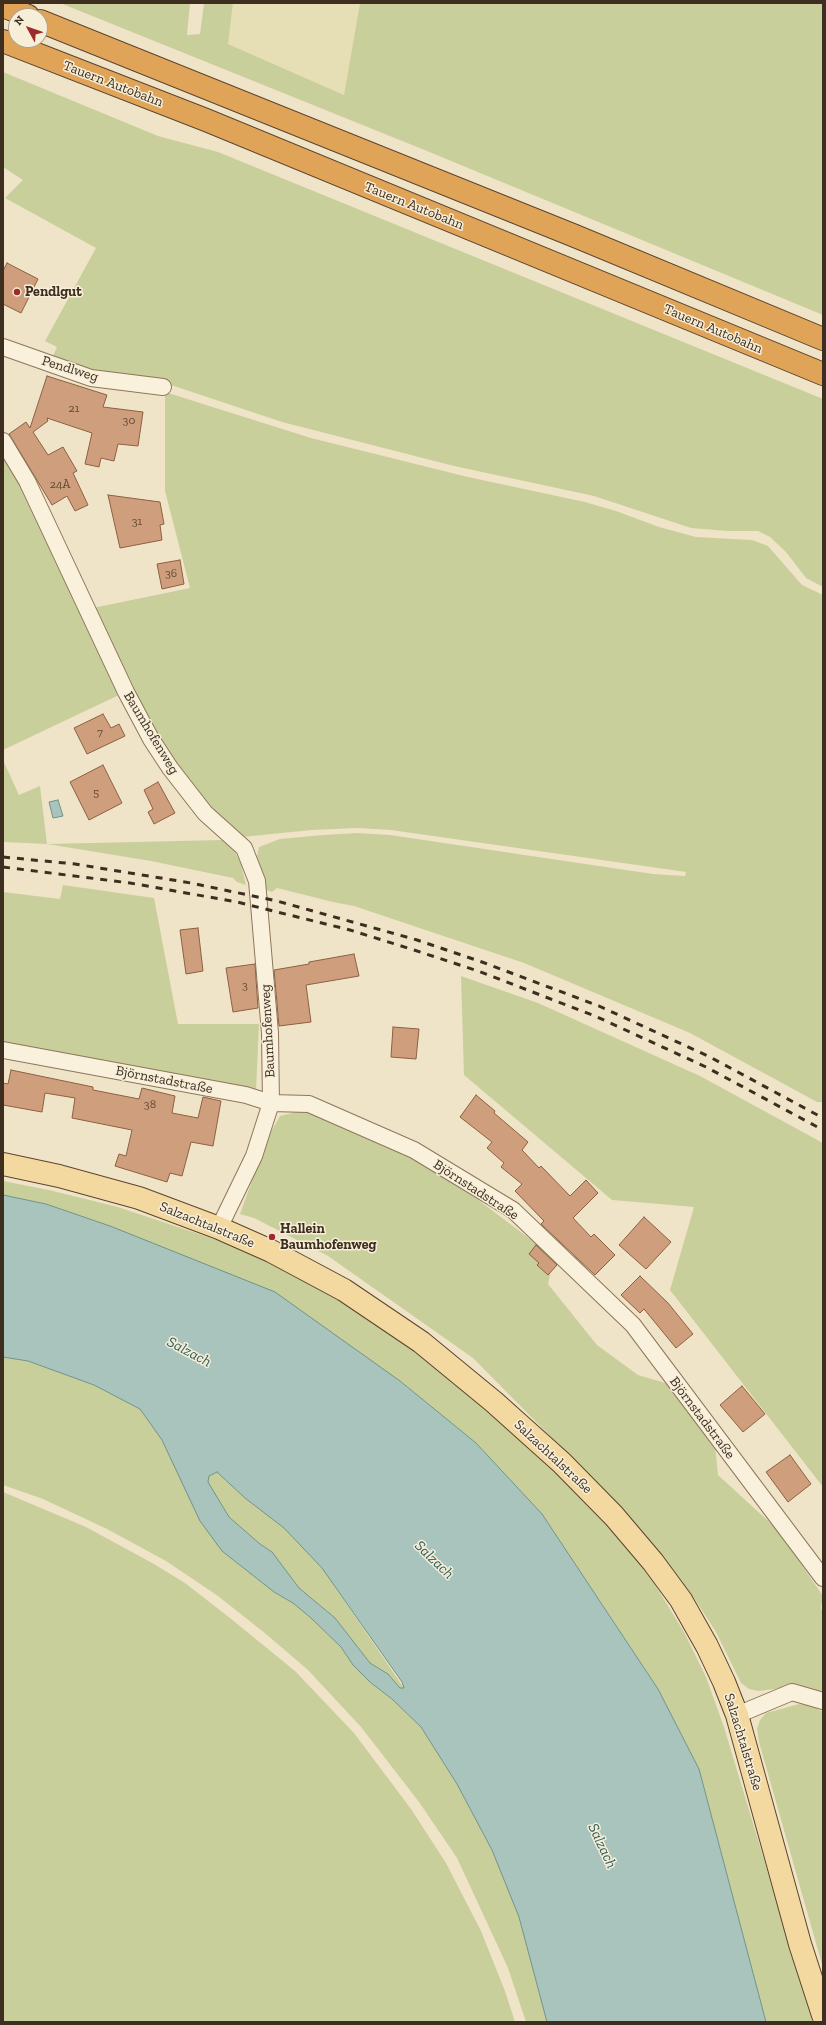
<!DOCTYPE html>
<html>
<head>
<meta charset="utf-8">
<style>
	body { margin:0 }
	#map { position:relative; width:826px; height:2025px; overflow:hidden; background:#f0e4c8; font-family:"Zilla Slab",serif }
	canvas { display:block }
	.frame { position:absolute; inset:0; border:4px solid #3d2e20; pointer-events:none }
	.north { position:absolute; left:8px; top:8px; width:40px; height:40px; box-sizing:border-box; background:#f7eed8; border:1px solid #ada18e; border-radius:50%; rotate:310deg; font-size:11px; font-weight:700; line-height:16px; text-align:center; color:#3d2e20 }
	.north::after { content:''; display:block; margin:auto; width:14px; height:18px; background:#9e2a2b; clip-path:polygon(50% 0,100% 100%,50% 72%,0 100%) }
</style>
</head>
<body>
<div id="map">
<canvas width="826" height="2025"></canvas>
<div class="frame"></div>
<div class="north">N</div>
</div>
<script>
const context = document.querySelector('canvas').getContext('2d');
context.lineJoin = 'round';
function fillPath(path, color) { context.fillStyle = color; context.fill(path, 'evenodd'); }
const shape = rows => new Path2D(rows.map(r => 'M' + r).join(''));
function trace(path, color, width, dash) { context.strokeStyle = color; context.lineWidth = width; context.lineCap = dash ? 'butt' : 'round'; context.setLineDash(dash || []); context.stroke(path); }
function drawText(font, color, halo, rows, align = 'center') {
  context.font = font + ' "Zilla Slab",serif'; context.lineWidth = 3; context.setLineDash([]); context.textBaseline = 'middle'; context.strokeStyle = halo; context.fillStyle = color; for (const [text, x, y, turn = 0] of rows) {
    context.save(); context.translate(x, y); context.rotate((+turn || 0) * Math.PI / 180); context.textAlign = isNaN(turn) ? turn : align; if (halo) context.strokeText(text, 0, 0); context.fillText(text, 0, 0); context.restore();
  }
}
fillPath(shape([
	[233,3,360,3,344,95,228,44]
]), '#e6deb5');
fillPath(shape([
	[60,3,190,3,187,35,200,34,204,3,233,3,228,44,344,95,360,3,823,3,823,315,427,151],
	[3,72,158,136,218,152,823,399,823,587,806,578,786,552,770,537,758,531,727,531,691,528,594,496,454,466,282,422,174,386,149,381,91,374,51,360,57,347,45,341,96,248,5,198,23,180,3,167],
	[165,392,311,438,468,477,585,502,616,511,659,527,696,537,752,540,768,546,802,585,823,595,823,1102,817,1102,690,1033,524,963,354,906,333,902,277,888,272,892,266,890,257,856,259,847,280,839,323,835,357,833,390,835,653,874,685,876,686,872,391,830,358,828,312,830,242,837,211,809,171,763,142,710,93,608,190,588,165,491],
	[3,451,27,488,119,695,3,750],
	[3,760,19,795,40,786,47,844,222,840,235,852,241,864,246,885,237,882,233,878,151,861,47,844,3,842],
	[63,885,154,898,178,1024,259,1024,256,1091,3,1043,3,892,60,899],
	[461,976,538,1003,700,1076,823,1143,823,1487,670,1290,694,1207,612,1200,464,1075],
	[296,1112,315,1113,418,1161,477,1199,554,1257,548,1284,597,1345,638,1375,669,1384,715,1445,718,1475,777,1529,823,1596,821,1608,823,1612,823,1693,813,1689,799,1686,758,1691,749,1689,741,1683,716,1632,694,1598,667,1562,619,1506,473,1358,328,1256,254,1218,240,1214,267,1139,280,1116],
	[3,1181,49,1190,118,1207,241,1248,312,1284,368,1316,420,1352,471,1394,586,1499,625,1544,654,1583,684,1632,706,1677,724,1727,813,2022,766,2022,699,1769,658,1689,542,1514,476,1443,400,1381,110,1226,46,1204,3,1195],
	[3,1357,28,1361,94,1385,140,1409,162,1440,186,1490,222,1551,274,1592,293,1603,311,1618,341,1647,353,1665,370,1682,392,1699,421,1727,457,1784,492,1850,519,1917,547,2022,526,2022,508,1968,457,1858,419,1802,361,1727,308,1670,266,1634,218,1596,166,1561,107,1529,43,1499,3,1485],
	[217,1472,245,1498,284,1528,322,1568,404,1688,400,1688,388,1674,370,1663,335,1618,299,1588,272,1553,260,1544,229,1517,208,1482,209,1476],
	[3,1492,86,1527,154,1564,185,1583,230,1618,295,1671,354,1733,411,1809,446,1863,481,1931,505,1991,515,2022,3,2022],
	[799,1704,810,1705,823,1712,823,1968,759,1742,757,1729,760,1720,766,1713]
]), '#c9cf9b');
const water = shape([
	[58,800,63,816,53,818,49,802,58,800],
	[3,1195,46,1204,110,1226,275,1292,400,1381,476,1443,542,1514,658,1689,699,1769,766,2022,547,2022,519,1917,492,1850,457,1784,421,1727,392,1699,370,1682,353,1665,341,1647,311,1618,293,1603,274,1592,222,1551,200,1521,162,1440,140,1409,94,1385,28,1361,3,1357,3,1195],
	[217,1472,245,1498,284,1528,322,1568,402,1682,404,1688,400,1688,388,1674,370,1663,335,1618,299,1588,272,1552,260,1544,229,1517,208,1482,209,1476,217,1472]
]);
fillPath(water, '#a9c4bc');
trace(water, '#6f938a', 1);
const building = shape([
	[7,263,38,279,21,313,3,304,3,271,7,263],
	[47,376,107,395,103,407,143,412,138,446,118,444,114,461,101,458,99,467,85,464,92,433,47,418,48,421,33,432,48,455,63,447,77,471,73,473,88,505,75,511,67,496,52,505,9,434,26,422,30,428,47,376],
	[108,495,160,502,164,524,160,525,162,540,120,548,108,495],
	[180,560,184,584,162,589,157,564,180,560],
	[103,714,111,728,119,724,125,736,87,754,74,728,103,714],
	[103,765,122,803,89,820,70,782,103,765],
	[158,782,175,813,154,824,148,812,153,809,144,790,158,782],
	[198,928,203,971,186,974,180,930,198,928],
	[354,954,359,976,306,985,311,1022,279,1026,274,970,309,964,309,962,354,954],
	[255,964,258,1008,233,1012,226,968,255,964],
	[393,1027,419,1029,416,1059,391,1057,393,1027],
	[11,1070,93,1087,93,1090,139,1099,142,1088,175,1096,172,1113,198,1118,203,1097,221,1101,213,1146,191,1142,182,1176,170,1173,167,1182,115,1166,119,1154,126,1156,132,1130,72,1118,75,1098,45,1093,42,1112,3,1105,3,1083,8,1084,11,1070],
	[476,1095,495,1111,494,1113,528,1142,522,1150,539,1168,541,1166,570,1196,586,1180,598,1193,573,1218,591,1237,594,1234,615,1255,595,1275,541,1224,544,1221,515,1191,522,1184,501,1167,504,1163,487,1148,492,1142,460,1117,476,1095],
	[644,1217,671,1242,646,1269,619,1245,644,1217],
	[536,1245,557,1265,548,1275,537,1265,539,1263,529,1254,536,1245],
	[640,1276,668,1303,693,1334,676,1348,644,1309,640,1313,621,1295,640,1276],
	[742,1386,765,1414,743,1432,720,1405,742,1386],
	[790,1455,811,1484,788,1502,766,1472,790,1455]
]);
fillPath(building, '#cf9f7d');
trace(building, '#8d5f41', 1);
const street = shape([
	[3,347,91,378,163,387],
	[3,441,27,481,126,692,151,739,170,768,205,813,244,848,257,881,270,1033,271,1103,254,1156,219,1228],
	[3,1050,246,1095,271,1103,309,1104,414,1150,513,1210,633,1325,823,1578],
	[737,1715,792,1692,823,1701]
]);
const primary = shape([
	[3,1164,59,1176,139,1198,219,1228,271,1251,344,1290,421,1342,494,1402,562,1463,614,1516,653,1562,681,1600,707,1646,724,1682,737,1715,800,1944,823,2015]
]);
const highway = shape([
	[3,6,28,16],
	[40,21,575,236,823,339],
	[3,41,206,120,823,374]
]);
trace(street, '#8d765c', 18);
trace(primary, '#5b4430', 24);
trace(highway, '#5b4430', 24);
trace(street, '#faf1dc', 16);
trace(primary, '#f3d9a0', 22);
trace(highway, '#e0a458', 22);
trace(shape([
	[3,857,75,864,191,883,277,901,417,940,482,962,599,1006,710,1057,823,1118],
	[3,867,130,883,237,902,350,930,414,950,478,971,595,1016,706,1067,823,1130]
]), '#3d2e20', 3, [7, 7]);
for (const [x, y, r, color] of [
	[17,292,4,"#9e2a2b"],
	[272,1237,4,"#9e2a2b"]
]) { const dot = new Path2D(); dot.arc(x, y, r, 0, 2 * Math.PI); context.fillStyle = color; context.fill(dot); trace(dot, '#f7eed8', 1.5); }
drawText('12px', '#624a37', null, [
	["21",74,409],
	["30",129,421],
	["24A",60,485],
	["31",137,522],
	["36",171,574],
	["7",100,733],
	["5",96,793],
	["3",245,986],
	["38",150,1105]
]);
drawText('14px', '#3d2e20', '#f7eed8', [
	["Tauern Autobahn",113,84,21],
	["Tauern Autobahn",414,206,22],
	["Tauern Autobahn",713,329,23],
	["Pendlweg",70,369,17],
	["Baumhofenweg",151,733,59],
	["Baumhofenweg",268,1031,-93],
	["Björnstadstraße",164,1080,11],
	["Björnstadstraße",476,1190,33],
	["Salzachtalstraße",207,1225,22],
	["Björnstadstraße",702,1418,53],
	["Salzachtalstraße",553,1457,43],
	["Salzachtalstraße",743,1742,73]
]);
drawText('bold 14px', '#3d2e20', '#f7eed8', [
	["Pendlgut",25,292],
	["Hallein",280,1229],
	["Baumhofenweg",280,1245]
], 'left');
drawText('italic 15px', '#2f5d5a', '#f7eed8', [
	["Salzach",189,1352,28],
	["Salzach",434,1560,44],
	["Salzach",602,1846,65]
]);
</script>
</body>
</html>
